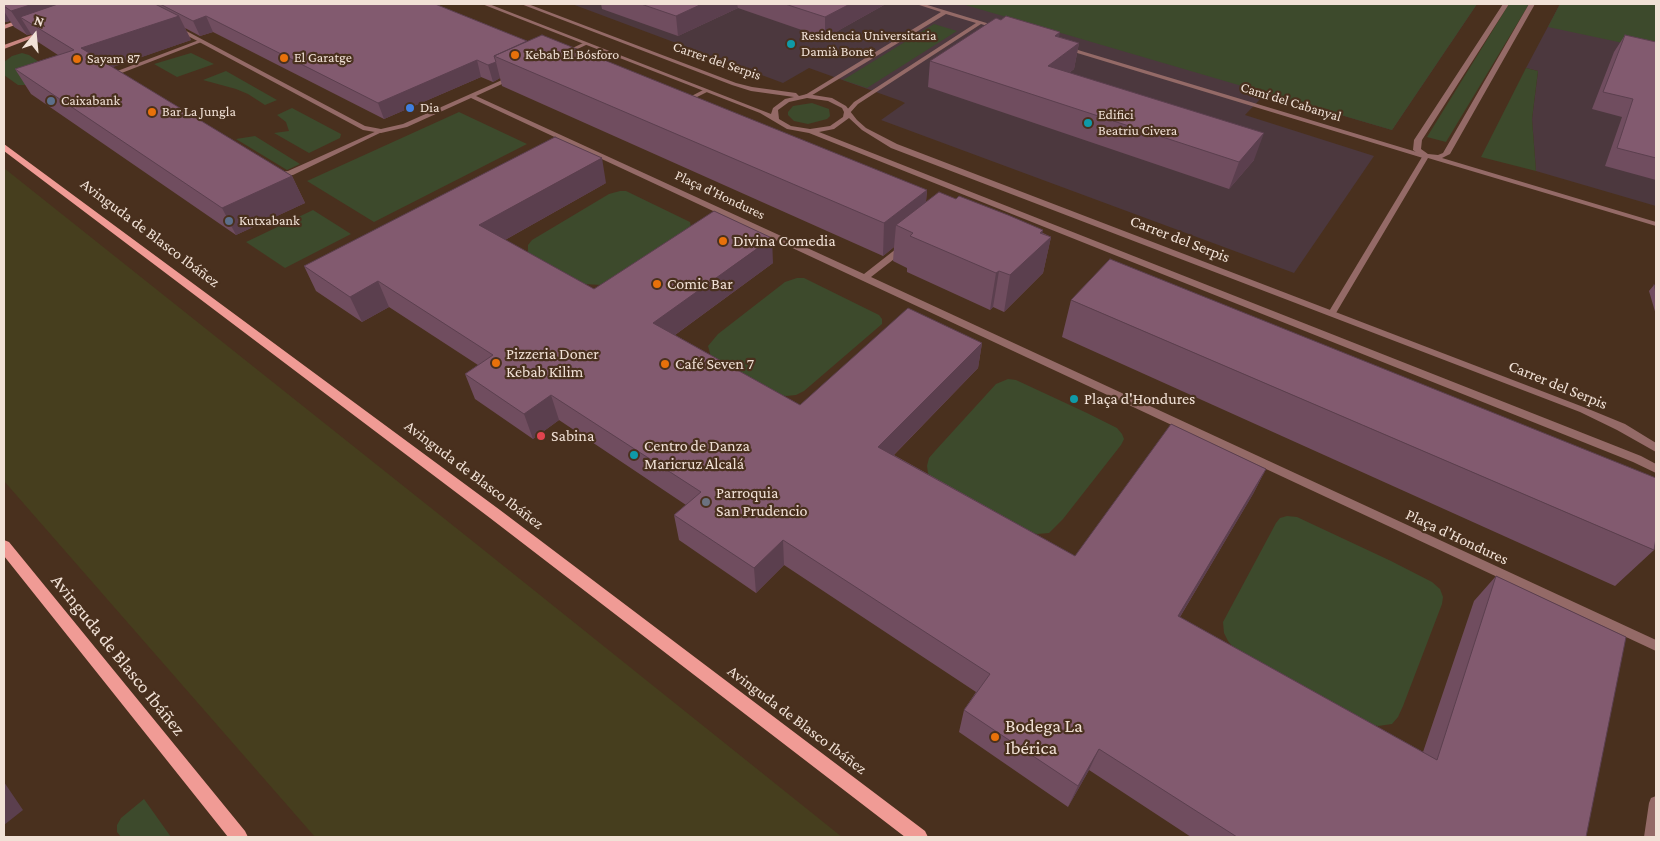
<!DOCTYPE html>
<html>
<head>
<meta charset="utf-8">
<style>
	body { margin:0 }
	#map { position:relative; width:1660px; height:841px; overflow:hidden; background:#49301e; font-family:"Crimson Pro",serif }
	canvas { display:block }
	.frame { position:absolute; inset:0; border:5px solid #f1e1d6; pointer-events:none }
	.north { position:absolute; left:10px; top:10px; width:50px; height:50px; -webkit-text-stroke:4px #49301e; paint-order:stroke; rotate:17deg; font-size:14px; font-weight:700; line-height:20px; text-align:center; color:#f1e1d6 }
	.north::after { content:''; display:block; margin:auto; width:18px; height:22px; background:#f1e1d6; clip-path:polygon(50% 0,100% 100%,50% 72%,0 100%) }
</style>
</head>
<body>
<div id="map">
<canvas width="1660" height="841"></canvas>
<div class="frame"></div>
<div class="north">N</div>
</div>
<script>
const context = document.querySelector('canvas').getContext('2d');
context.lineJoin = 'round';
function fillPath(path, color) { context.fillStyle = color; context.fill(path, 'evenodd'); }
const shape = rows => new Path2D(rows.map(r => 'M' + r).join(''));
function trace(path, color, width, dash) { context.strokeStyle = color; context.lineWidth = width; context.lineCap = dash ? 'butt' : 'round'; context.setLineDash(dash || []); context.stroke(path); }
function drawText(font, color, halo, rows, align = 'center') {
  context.font = font + ' "Crimson Pro",serif'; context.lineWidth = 4.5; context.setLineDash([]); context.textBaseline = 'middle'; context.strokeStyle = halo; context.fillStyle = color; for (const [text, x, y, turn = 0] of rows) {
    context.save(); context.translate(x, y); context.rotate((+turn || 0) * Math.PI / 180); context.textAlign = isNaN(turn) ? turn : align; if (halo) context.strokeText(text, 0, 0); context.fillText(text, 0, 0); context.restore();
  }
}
fillPath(shape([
	[572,4,1477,4,1392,130,1266,93,1245,115,1374,156,1294,273,881,120,905,103,901,101,809,68,783,83],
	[1560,4,1656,4,1656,206,1536,171,1532,119,1538,71,1526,68]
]), '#4c383e');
fillPath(shape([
	[962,4,1477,4,1392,130],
	[1509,4,1529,4,1446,142,1427,137],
	[1560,4,1656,4,1656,50,1548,27],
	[934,24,957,31,867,88,843,80],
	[22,53,29,55,56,74,36,85,18,85,4,75,4,62,12,56],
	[191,53,214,64,177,77,154,64],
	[1526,68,1538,71,1532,119,1536,171,1481,157],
	[226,71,277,100,265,105,248,94,236,89,203,80],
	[812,103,829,109,830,116,827,119,808,124,794,121,788,115,788,112,793,106],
	[292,108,341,134,340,138,309,153,274,133,289,131,286,122,277,115],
	[459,112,527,144,374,222,307,181],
	[255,136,300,164,287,170,236,139],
	[620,191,626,191,690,222,691,228,601,285,584,284,528,253,528,245,532,240,609,194],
	[313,210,351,234,285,268,246,242],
	[797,278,804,278,879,315,882,319,882,324,804,391,796,395,786,396,777,395,711,357,708,346,718,334,785,282],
	[1008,379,1016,380,1087,413,1117,428,1122,434,1124,439,1121,445,1063,519,1049,533,1037,534,1026,531,933,480,928,473,927,466,929,458,935,451,996,384],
	[1287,516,1297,517,1391,561,1432,582,1440,589,1443,597,1442,604,1403,706,1398,717,1392,724,1378,726,1364,723,1237,652,1228,641,1224,633,1223,622,1276,523,1280,518],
	[144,799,171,837,121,837,117,832,117,825,121,818]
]), '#3d4a2c');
fillPath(shape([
	[4,168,475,543,842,837,315,837,4,481]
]), '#463e1e');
fillPath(shape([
	[916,4,924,4,1003,28,1000,30,981,24,858,104,849,114,845,114,845,112,854,102,976,23,946,14,809,97,805,97,805,95,941,12,916,4],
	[1064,47,1068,47,1430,156,1423,158,1064,49,1064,47],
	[705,89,707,90,707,92,685,103,680,102,705,89]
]), '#946a67');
fillPath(shape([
	[199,40,204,41,119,74,124,78,123,79,119,79,112,73,199,40],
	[379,130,384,131,293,175,281,176,271,171,275,169,282,172,288,171,379,130]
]), '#946a67');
fillPath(shape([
	[1503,4,1509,4,1422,140,1421,149,1428,154,1438,155,1443,153,1529,4,1535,4,1450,154,1442,158,1656,222,1656,226,1428,158,1336,313,1335,315,1329,315,1328,313,1422,157,1413,150,1414,140,1503,4],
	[177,26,365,126,381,129,403,124,511,76,515,76,515,78,476,96,864,274,901,245,907,245,907,249,871,277,1656,640,1656,651,471,98,407,127,381,133,363,130,175,29,174,28,177,26],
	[583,43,588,44,565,55,560,54,583,43]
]), '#946a67');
fillPath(shape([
	[482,4,489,4,771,114,773,108,785,99,794,97,751,91,732,85,521,4,528,4,736,83,752,87,796,93,799,96,807,94,832,98,846,106,857,120,866,128,897,144,1586,408,1625,424,1656,443,1656,452,1617,430,1580,412,891,148,862,130,849,118,834,129,819,132,1641,456,1656,464,1656,473,1633,462,809,133,787,129,760,113,482,4],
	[807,98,828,101,842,108,844,112,843,117,830,126,810,129,791,126,779,119,778,110,789,102,807,98],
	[1656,796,1656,837,1644,837,1649,803,1651,798,1656,796]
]), '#946a67');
fillPath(shape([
	[24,18,26,19,26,21,4,29,4,25,24,18],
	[43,31,48,32,4,49,4,45,43,31]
]), '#c88681');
fillPath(shape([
	[4,144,500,510,925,831,928,837,905,837,490,518,4,151,4,144],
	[4,540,9,542,245,831,248,837,228,837,4,556,4,540]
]), '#f09b95');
fillPath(shape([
	[4,4,435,4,527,41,927,190,926,202,1043,233,1051,237,1043,273,1004,312,993,307,990,310,907,272,907,268,893,261,894,247,883,256,502,86,500,78,493,82,481,77,384,119,213,32,200,36,185,28,191,40,112,67,292,176,305,203,236,235,31,94,15,69,58,55,35,40,31,34,27,35,14,27,10,21,6,22,4,21],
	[601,4,884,4,884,5,825,38,738,8,678,36,602,9],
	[1625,35,1656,42,1656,180,1605,166,1622,117,1592,109,1614,52],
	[1059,37,1079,43,1074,69,1069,73,1254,160,1229,189,928,87,930,61],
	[606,183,505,240,594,289,773,263,675,335,800,405,982,343,978,368,894,455,1075,556,1266,469,1253,494,1180,617,1423,752,1474,601,1496,576,1586,837,1191,837,1089,770,1068,807,959,732,964,710,976,692,784,565,756,593,679,540,674,515,686,505,559,420,533,439,475,399,465,374,478,365,389,307,362,322,316,291,304,266],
	[1654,285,1656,286,1656,315,1649,291],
	[1071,300,1654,550,1615,586,1062,337]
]), '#704d5f');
fillPath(shape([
	[4,4,118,4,21,18,31,34,27,35,11,11],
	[702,4,737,4,738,8,678,36,676,16],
	[850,4,884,4,884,5,825,38,825,17],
	[4,11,10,21,6,22,4,18],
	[179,16,191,40,96,73,81,48],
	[206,16,213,32,200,36,193,21],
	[1060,32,1056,57,1055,36],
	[1079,43,1074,69,1043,92,1048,66],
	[477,60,481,77,384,119,378,103],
	[496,62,500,78,493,82,488,65],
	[1264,133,1254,160,1229,189,1239,162],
	[602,158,606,183,487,250,479,225],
	[292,176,305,203,236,235,222,208],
	[927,190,924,223,896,225,894,247,883,256,884,223],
	[1043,230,1040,247,1051,237,1043,273,1004,312,1010,275,1040,233],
	[772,238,773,263,657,348,653,323],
	[999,271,993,307,990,310,996,273],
	[378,281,389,307,362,322,350,297],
	[982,343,978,368,877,472,878,447],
	[551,395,559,420,533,439,524,414],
	[1266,469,1253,494,1166,640,1178,616],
	[783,540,784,565,756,593,754,568],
	[1099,749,1089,770,1068,807,1078,786],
	[4,782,23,810,4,825]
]), '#5b3f4e');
const building = shape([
	[4,4,33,4,11,11,4,6,4,4],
	[58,4,155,4,179,16,81,48,292,176,222,208,15,69,74,50,20,17,58,4],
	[160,4,435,4,527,41,494,56,496,62,488,65,477,60,378,103,206,16,193,21,160,4],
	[641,4,702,4,676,16,641,4],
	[785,4,850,4,825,17,785,4],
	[1006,16,1060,32,1055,36,1079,43,1048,66,1264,133,1239,162,930,61,996,18,1001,20,1006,16],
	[542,35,927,190,884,223,494,56,542,35],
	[1625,35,1656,42,1656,158,1617,148,1633,99,1603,92,1625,35],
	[555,137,602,158,479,225,594,289,714,211,772,238,653,323,800,405,908,308,982,343,878,447,1075,556,1171,424,1266,469,1178,616,1437,760,1496,576,1626,637,1586,837,1237,837,1099,749,1078,786,964,710,990,674,783,540,754,568,674,515,701,492,551,395,524,414,465,374,493,355,378,281,350,297,304,266,555,137],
	[939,192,956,199,959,196,1008,215,1043,230,1040,233,1051,237,1010,275,999,271,996,273,910,236,913,233,896,225,939,192],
	[1110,259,1656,478,1656,538,1654,550,1071,300,1110,259],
	[1654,285,1656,286,1656,293,1654,285]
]);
fillPath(building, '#825a6f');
trace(building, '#5b3f4e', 1);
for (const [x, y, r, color] of [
	[791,44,5,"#0f9aa8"],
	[515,55,5,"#e8710a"],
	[284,58,5,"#e8710a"],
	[77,59,5,"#e8710a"],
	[51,101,5,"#5c6f8a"],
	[410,108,5,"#3f7fe0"],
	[152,112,5,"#e8710a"],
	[1088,123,5,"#0f9aa8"],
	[229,221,5,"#5c6f8a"],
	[723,241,5,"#e8710a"],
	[657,284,5,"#e8710a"],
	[496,363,5,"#e8710a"],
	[665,364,5,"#e8710a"],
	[1074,399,5,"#0f9aa8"],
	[541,436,5,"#e0444e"],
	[634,455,5,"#0f9aa8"],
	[706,502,5,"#6b7280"],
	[995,737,5,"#e8710a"]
]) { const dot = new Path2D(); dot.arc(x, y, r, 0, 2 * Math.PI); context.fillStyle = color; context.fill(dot); trace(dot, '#49301e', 2); }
drawText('14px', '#f1e1d6', '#49301e', [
	["Residencia Universitaria",801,36],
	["Damià Bonet",801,52],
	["Kebab El Bósforo",525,55],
	["El Garatge",294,58],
	["Sayam 87",87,59],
	["Caixabank",61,101],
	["Dia",420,108],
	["Bar La Jungla",162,112],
	["Edifici",1098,115],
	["Beatriu Civera",1098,131],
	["Kutxabank",239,221]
], 'left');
drawText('14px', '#f1e1d6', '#49301e', [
	["Carrer del Serpis",717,61,19],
	["Camí del Cabanyal",1291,102,17],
	["Plaça d'Hondures",720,195,25]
]);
drawText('16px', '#f1e1d6', '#49301e', [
	["Avinguda de Blasco Ibáñez",150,233,37],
	["Carrer del Serpis",1180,239,21],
	["Carrer del Serpis",1558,385,22],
	["Avinguda de Blasco Ibáñez",474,475,37],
	["Plaça d'Hondures",1457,537,25],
	["Avinguda de Blasco Ibáñez",797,720,37]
]);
drawText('16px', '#f1e1d6', '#49301e', [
	["Divina Comedia",733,241],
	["Comic Bar",667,284],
	["Pizzeria Doner",506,354],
	["Kebab Kilim",506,372],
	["Café Seven 7",675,364],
	["Plaça d'Hondures",1084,399],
	["Sabina",551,436],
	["Centro de Danza",644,446],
	["Maricruz Alcalá",644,464],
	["Parroquia",716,493],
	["San Prudencio",716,511]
], 'left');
drawText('19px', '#f1e1d6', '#49301e', [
	["Avinguda de Blasco Ibáñez",118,655,51]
]);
drawText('19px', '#f1e1d6', '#49301e', [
	["Bodega La",1005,726],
	["Ibérica",1005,748]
], 'left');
</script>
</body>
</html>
